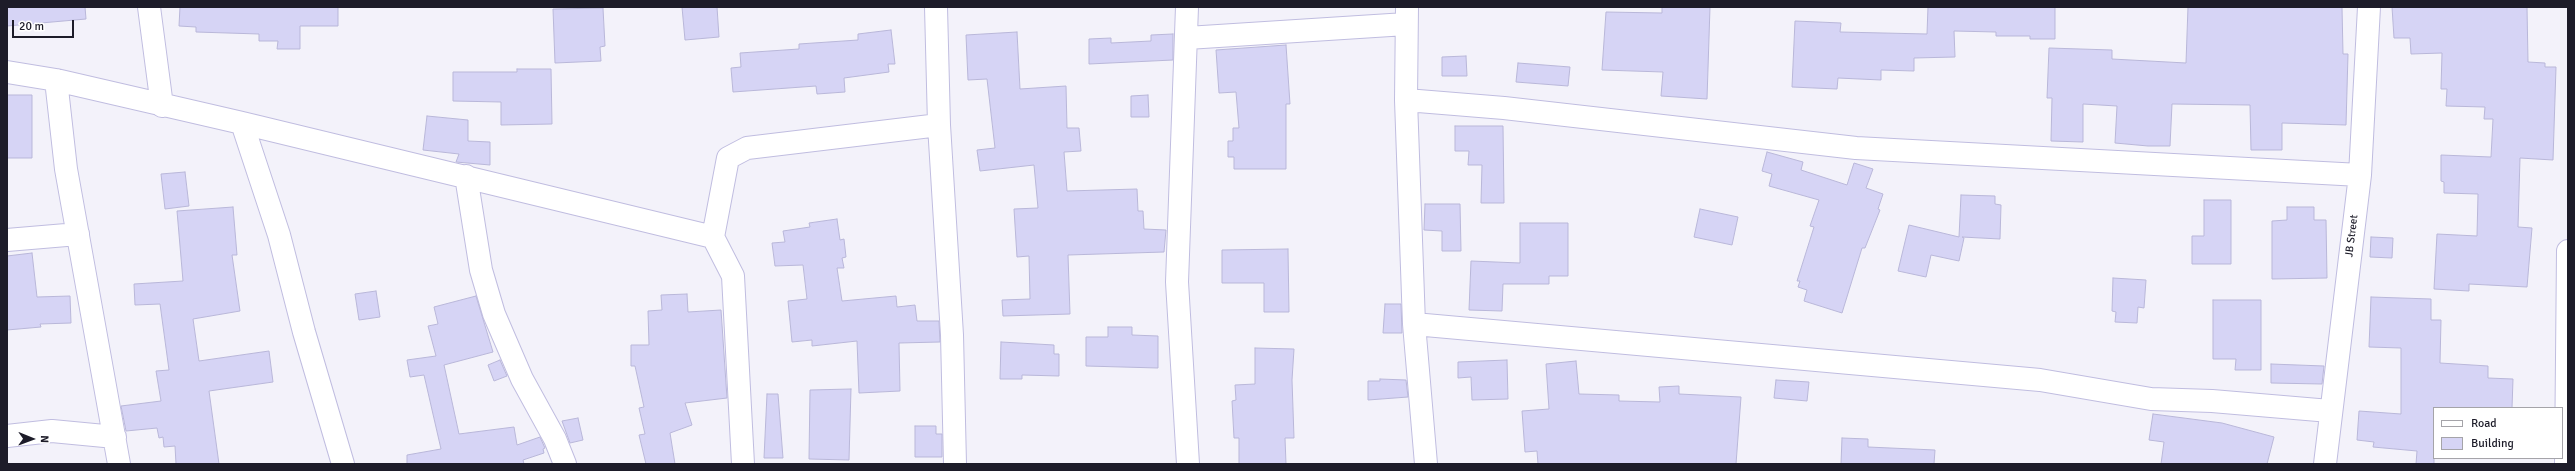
<!DOCTYPE html>
<html>
<head>
<meta charset="utf-8">
<style>
	body { margin:0 }
	#map { position:relative; width:2575px; height:471px; overflow:hidden; background:#f3f2fa; font-family:Signika,sans-serif }
	canvas { display:block }
	.frame { position:absolute; inset:0; border:8px solid #1d1c29; pointer-events:none }
	.legend { position:absolute; left:2433px; top:407px; width:130px; height:52px; box-sizing:border-box; background:#fff; border:1px solid #a5a4a9; margin:0; padding:5px 7px; list-style:none; font-size:12px; color:#1d1c29 }
	.legend li { display:flex; align-items:center; gap:8px; height:20px }
	.legend b { width:20px; border:1px solid #a5a4a9 }
	.north { position:absolute; left:12px; top:419px; width:40px; height:40px; -webkit-text-stroke:3px #fff; paint-order:stroke; rotate:91deg; font-size:11px; font-weight:700; line-height:16px; text-align:center; color:#1d1c29 }
	.north::after { content:''; display:block; margin:auto; width:14px; height:18px; background:#1d1c29; clip-path:polygon(50% 0,100% 100%,50% 72%,0 100%) }
	.scale { position:absolute; left:12px; top:20px; width:62px; height:18px; box-sizing:border-box; border:2px solid #1d1c29; border-top:0; padding-left:5px; font-size:12px; line-height:14px; white-space:nowrap; color:#1d1c29; -webkit-text-stroke:3px #fff; paint-order:stroke }
</style>
</head>
<body>
<div id="map">
<canvas width="2575" height="471"></canvas>
<div class="frame"></div>
<ul class="legend">
<li><b style="height:5px;background:#fff"></b>Road</li>
<li><b style="height:11px;background:#d6d4f5"></b>Building</li>
</ul>
<div class="north">N</div>
<div class="scale">20 m</div>
</div>
<script>
const context = document.querySelector('canvas').getContext('2d');
context.lineJoin = 'round';
function fillPath(path, color) { context.fillStyle = color; context.fill(path, 'evenodd'); }
const shape = rows => new Path2D(rows.map(r => 'M' + r).join(''));
function trace(path, color, width, dash) { context.strokeStyle = color; context.lineWidth = width; context.lineCap = dash ? 'butt' : 'round'; context.setLineDash(dash || []); context.stroke(path); }
function drawText(font, color, halo, rows, align = 'center') {
  context.font = font + ' Signika,sans-serif'; context.lineWidth = 3; context.setLineDash([]); context.textBaseline = 'middle'; context.strokeStyle = halo; context.fillStyle = color; for (const [text, x, y, turn = 0] of rows) {
    context.save(); context.translate(x, y); context.rotate((+turn || 0) * Math.PI / 180); context.textAlign = isNaN(turn) ? turn : align; if (halo) context.strokeText(text, 0, 0); context.fillText(text, 0, 0); context.restore();
  }
}
const building = shape([
	[7,7,85,7,86,19,7,26,7,7],
	[180,7,338,7,338,26,300,26,300,49,277,49,278,41,259,41,259,34,196,32,196,27,179,26,180,7],
	[682,7,717,7,719,37,685,40,682,7],
	[1662,7,1710,7,1707,99,1661,96,1663,72,1602,70,1606,12,1662,13,1662,7],
	[1928,7,2055,7,2055,39,2030,39,2030,36,1996,36,1996,32,1954,31,1955,57,1914,58,1914,71,1881,70,1881,80,1838,78,1837,89,1792,87,1795,21,1841,23,1840,32,1927,34,1928,7],
	[2188,7,2342,7,2343,54,2348,54,2346,125,2282,123,2282,150,2251,150,2250,105,2172,104,2170,146,2148,146,2115,143,2117,106,2083,104,2083,142,2051,141,2052,98,2047,98,2049,48,2112,50,2112,59,2186,63,2188,7],
	[2392,7,2527,7,2528,62,2545,63,2545,67,2556,67,2553,160,2520,158,2518,227,2532,228,2527,287,2469,284,2469,291,2434,289,2437,234,2477,236,2478,194,2444,193,2444,182,2441,181,2441,155,2491,157,2493,119,2484,119,2485,107,2446,106,2447,89,2441,89,2442,53,2411,54,2410,38,2394,38,2392,7],
	[603,8,605,46,600,47,601,61,555,63,553,9,603,8],
	[891,30,895,64,888,64,889,72,844,78,845,92,817,94,816,86,733,92,731,68,741,67,740,53,799,49,799,44,858,40,858,34,891,30],
	[1017,32,1020,89,1066,86,1067,128,1079,128,1081,151,1064,152,1067,191,1137,189,1138,211,1143,211,1144,229,1166,230,1164,252,1068,255,1070,314,1003,316,1002,300,1030,299,1029,256,1017,257,1014,209,1038,208,1034,165,980,171,977,150,995,148,987,79,968,80,966,35,1017,32],
	[1173,34,1173,60,1089,64,1089,39,1111,38,1111,43,1151,41,1151,35,1173,34],
	[1286,45,1290,104,1286,104,1286,169,1234,169,1234,157,1228,157,1228,141,1233,141,1233,128,1239,128,1236,92,1219,93,1216,50,1286,45],
	[1466,56,1467,76,1442,76,1442,57,1466,56],
	[1518,63,1570,67,1568,86,1516,82,1518,63],
	[517,69,551,69,552,124,501,125,501,102,453,101,453,72,517,72,517,69],
	[7,95,32,95,32,158,7,158,7,95],
	[1148,95,1149,117,1131,117,1131,96,1148,95],
	[427,116,468,120,468,141,490,142,490,165,456,162,459,154,423,150,427,116],
	[1455,126,1503,126,1504,203,1481,203,1482,165,1468,165,1469,151,1455,151,1455,126],
	[1767,152,1803,162,1801,170,1847,185,1854,163,1873,169,1866,188,1883,194,1878,209,1880,210,1865,248,1862,248,1842,313,1804,301,1807,290,1798,287,1800,281,1797,281,1814,227,1810,226,1819,200,1769,186,1772,174,1762,171,1767,152],
	[185,172,189,206,165,209,161,174,185,172],
	[1961,195,1995,196,1995,204,2001,205,2000,239,1962,237,1964,238,1959,261,1931,255,1926,277,1898,271,1909,225,1959,237,1961,195],
	[2204,200,2231,200,2231,264,2192,264,2192,236,2204,236,2204,200],
	[1425,204,1460,204,1461,251,1442,251,1442,231,1424,230,1425,204],
	[233,207,237,255,232,255,240,311,193,319,199,361,269,351,273,382,209,391,219,464,176,464,175,446,164,447,163,437,159,438,157,428,126,431,121,406,161,401,156,371,169,370,160,304,135,305,134,284,183,281,177,211,233,207],
	[2287,207,2314,207,2314,220,2326,220,2327,278,2272,279,2272,221,2287,220,2287,207],
	[1700,209,1738,217,1732,245,1694,237,1700,209],
	[837,219,840,240,844,239,846,257,842,258,844,268,837,268,842,301,896,296,897,307,915,305,917,321,939,321,940,342,899,343,900,391,859,393,857,341,812,346,812,340,792,342,788,301,807,299,803,265,775,266,772,243,785,242,783,231,810,227,809,223,837,219],
	[1520,223,1568,223,1568,276,1549,276,1549,284,1503,284,1502,311,1469,310,1471,261,1520,263,1520,223],
	[2371,237,2393,238,2392,258,2370,257,2371,237],
	[1288,249,1289,312,1264,312,1264,283,1222,283,1222,250,1288,249],
	[32,253,37,297,70,296,71,323,40,324,41,327,7,330,7,256,32,253],
	[2113,278,2146,280,2144,308,2138,307,2137,323,2115,322,2116,312,2112,311,2113,278],
	[376,291,380,317,359,320,355,294,376,291],
	[687,294,688,312,721,310,727,398,685,403,692,425,670,433,675,464,646,464,639,435,645,434,639,408,644,407,635,366,631,366,631,345,649,345,648,311,662,310,661,295,687,294],
	[476,296,493,352,444,365,459,434,514,427,517,445,540,437,545,448,543,449,544,453,523,460,524,464,407,464,407,455,441,449,424,375,410,377,407,360,436,356,428,326,438,324,434,307,476,296],
	[2371,297,2431,299,2431,320,2441,320,2440,363,2488,366,2488,378,2513,379,2512,408,2434,408,2434,464,2416,464,2417,451,2373,447,2374,442,2357,440,2359,411,2401,414,2401,348,2369,347,2371,297],
	[2213,300,2261,300,2261,370,2235,370,2236,359,2213,359,2213,300],
	[1385,304,1401,304,1402,333,1383,333,1385,304],
	[1108,327,1132,327,1132,335,1158,336,1158,368,1086,366,1086,337,1108,337,1108,327],
	[1001,342,1054,345,1054,354,1059,354,1059,376,1022,375,1022,379,1000,379,1001,342],
	[1255,348,1294,349,1292,380,1294,438,1285,438,1286,464,1239,464,1239,438,1234,438,1232,401,1236,400,1235,385,1255,384,1255,348],
	[500,360,507,376,494,381,488,365,500,360],
	[1507,360,1508,399,1472,400,1471,377,1458,378,1458,362,1507,360],
	[1576,361,1579,394,1619,395,1619,401,1660,402,1659,387,1679,386,1679,394,1741,397,1736,464,1538,464,1537,451,1525,452,1522,411,1549,409,1546,364,1576,361],
	[2271,364,2324,366,2322,384,2271,383,2271,364],
	[1380,379,1406,380,1408,397,1368,400,1368,381,1380,381,1380,379],
	[1776,380,1809,382,1807,401,1774,398,1776,380],
	[851,389,849,460,809,459,810,390,851,389],
	[767,394,778,394,783,458,764,458,767,394],
	[2153,414,2222,423,2274,437,2267,464,2161,464,2164,442,2149,440,2153,414],
	[578,418,583,440,570,443,562,421,578,418],
	[915,426,936,426,936,434,942,434,942,457,915,457,915,426],
	[1842,438,1868,439,1868,447,1935,450,1934,464,1841,464,1842,438]
]);
fillPath(building, '#d6d4f5');
trace(building, '#b9b7d9', 1);
const street = shape([
	[149,7,162,106],
	[936,7,939,125,952,335,955,464],
	[1187,7,1177,282,1188,464],
	[1407,7,1406,100,1414,324,1426,464],
	[1187,38,1406,24],
	[7,72,56,80,242,123,713,237],
	[56,80,66,169,119,464],
	[1406,100,1504,108,1856,148,2360,175],
	[242,123,279,235,304,332,343,464],
	[466,176,481,270,494,314,522,379,555,439,565,464],
	[7,240,78,234],
	[1414,324,2040,380,2151,399,2212,401,2330,411],
	[7,436,52,431,115,437],
	[743,464,733,276,713,237,728,158,747,148,939,125],
	[2325,464,2360,175,2369,7],
	[2566,464,2568,251]
]);
trace(street, '#c0bde0', 24);
trace(street, '#fff', 22);
drawText('11px', '#1d1c29', '#fff', [
	["JB Street",2352,236,-83]
]);
</script>
</body>
</html>
